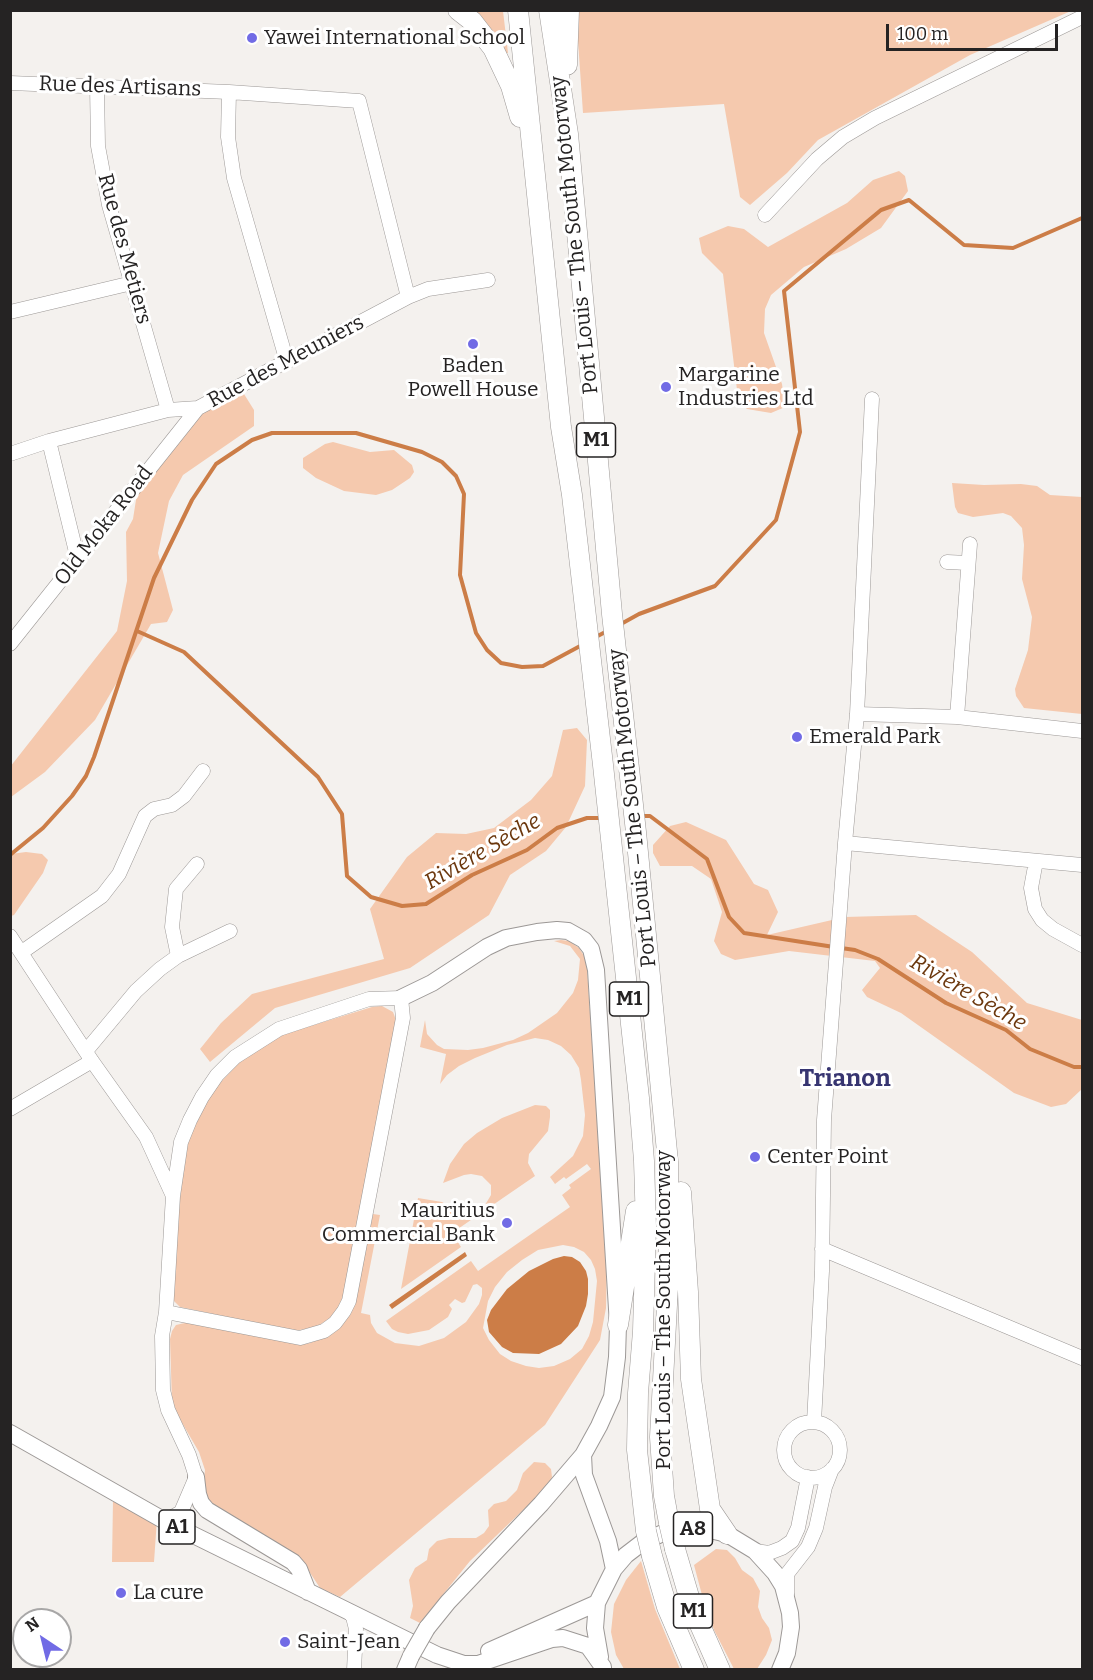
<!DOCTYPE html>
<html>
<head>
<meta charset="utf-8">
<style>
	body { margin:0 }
	#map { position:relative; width:1093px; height:1680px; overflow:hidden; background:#f4f1ee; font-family:Bitter,serif }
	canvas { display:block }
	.frame { position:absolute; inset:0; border:12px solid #252323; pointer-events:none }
	.north { position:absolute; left:12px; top:1608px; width:60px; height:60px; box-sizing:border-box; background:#fff; border:2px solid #a8a7a7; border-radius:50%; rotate:325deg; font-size:16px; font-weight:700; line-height:24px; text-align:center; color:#252323 }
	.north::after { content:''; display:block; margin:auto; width:21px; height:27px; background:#716be5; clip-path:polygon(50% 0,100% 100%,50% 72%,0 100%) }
	.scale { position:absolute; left:886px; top:24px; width:172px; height:27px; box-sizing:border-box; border:3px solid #252323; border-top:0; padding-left:8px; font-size:18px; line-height:21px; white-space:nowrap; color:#252323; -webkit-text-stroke:4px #fff; paint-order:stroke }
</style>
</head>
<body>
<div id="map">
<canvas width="1093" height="1680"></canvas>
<div class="frame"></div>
<div class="north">N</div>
<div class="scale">100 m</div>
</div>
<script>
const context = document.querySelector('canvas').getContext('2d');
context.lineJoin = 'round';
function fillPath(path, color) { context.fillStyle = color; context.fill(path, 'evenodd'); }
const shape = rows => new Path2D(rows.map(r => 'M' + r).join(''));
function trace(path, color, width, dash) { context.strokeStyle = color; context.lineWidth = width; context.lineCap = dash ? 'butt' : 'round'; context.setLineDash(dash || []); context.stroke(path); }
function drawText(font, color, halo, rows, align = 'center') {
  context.font = font + ' Bitter,serif'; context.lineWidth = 6; context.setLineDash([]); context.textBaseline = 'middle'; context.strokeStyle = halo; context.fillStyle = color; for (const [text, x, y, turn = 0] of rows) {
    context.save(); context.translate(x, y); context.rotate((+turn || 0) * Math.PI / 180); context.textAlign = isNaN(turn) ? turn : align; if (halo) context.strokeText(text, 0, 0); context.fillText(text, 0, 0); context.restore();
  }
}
fillPath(shape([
	[578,10,1071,11,970,55,818,140,787,173,750,205,740,197,724,104,583,113,578,41],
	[472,11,503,11,508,53,502,53],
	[899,171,905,176,908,191,881,228,846,249,804,267,771,295,765,309,764,333,782,384,785,407,771,413,747,409,742,404,737,390,723,274,702,253,699,238,728,226,744,229,768,247,847,203,873,180],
	[239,386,254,410,254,426,183,475,169,501,158,553,173,610,167,622,151,624,95,720,45,772,11,797,10,767,117,631,127,581,126,532,133,519,138,487,203,405],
	[333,442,370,452,394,450,412,465,414,472,410,478,392,490,376,495,344,491,316,478,303,468,303,458,325,444],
	[952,483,984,485,1021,484,1037,486,1050,495,1082,497,1082,714,1024,708,1016,696,1015,689,1028,650,1032,617,1022,579,1024,545,1022,528,1011,516,1003,513,973,517,958,513,955,507],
	[577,728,587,740,585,786,566,827,546,851,510,875,489,915,410,968,275,1008,210,1062,200,1049,221,1023,252,994,384,959,370,909,407,857,436,833,466,834,494,828,531,800,552,776,563,730],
	[686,822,726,840,754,884,768,890,778,912,767,935,845,917,916,915,972,952,1027,1003,1082,1020,1082,1089,1066,1104,1051,1107,1014,1093,901,1013,867,997,862,990,880,968,875,961,789,951,735,960,721,954,714,941,722,912,711,879,692,866,660,866,653,853,653,845,670,826],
	[26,852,42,854,48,860,43,873,14,915,11,916,11,854],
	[561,940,569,941,579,948,586,959,587,969,607,1263,606,1308,600,1340,545,1425,340,1597,320,1588,301,1559,212,1508,203,1493,205,1470,199,1452,178,1416,172,1403,170,1339,172,1331,176,1325,189,1322,300,1345,310,1343,330,1334,356,1297,373,1214,380,1215,361,1313,370,1315,371,1323,377,1333,395,1343,419,1346,444,1338,466,1322,479,1304,482,1295,482,1288,477,1284,473,1285,465,1302,462,1303,455,1299,449,1305,452,1309,448,1317,429,1330,408,1334,398,1332,392,1329,386,1321,471,1261,478,1271,570,1207,562,1195,571,1188,569,1185,591,1169,587,1164,566,1179,564,1177,555,1184,550,1177,573,1156,583,1136,585,1115,581,1080,579,1068,571,1055,561,1046,548,1040,535,1038,507,1045,475,1058,459,1066,447,1075,440,1084,446,1054,420,1047,425,1020,427,1034,437,1045,444,1049,468,1050,483,1048,513,1040,528,1033,557,1013,573,993,578,980,580,959,570,946,554,941],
	[563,1245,574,1247,584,1252,591,1260,595,1269,597,1281,593,1322,589,1336,582,1349,570,1359,554,1366,539,1368,526,1366,511,1361,500,1354,489,1340,483,1328,488,1301,495,1287,507,1272,522,1260,538,1250],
	[382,1006,393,1012,396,1020,343,1299,339,1307,329,1319,316,1327,294,1331,180,1307,174,1301,173,1293,180,1197,187,1144,200,1113,217,1086,240,1062,281,1035,372,1007],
	[535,1105,546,1106,550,1110,550,1117,548,1131,529,1154,528,1163,535,1176,452,1233,461,1247,401,1289,418,1198,442,1202,460,1213,473,1214,482,1210,491,1195,491,1185,482,1176,471,1174,464,1175,443,1183,450,1164,464,1144,477,1133,502,1118],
	[534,1462,545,1463,551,1469,552,1477,548,1486,470,1561,420,1623,410,1618,413,1606,409,1580,415,1568,427,1560,429,1549,437,1541,449,1538,476,1538,484,1533,489,1526,488,1510,494,1504,506,1501,517,1490,523,1473],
	[113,1500,157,1519,154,1562,112,1562],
	[716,1549,727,1550,735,1558,742,1570,753,1578,760,1591,758,1607,762,1618,769,1628,772,1640,766,1655,757,1669,734,1669,714,1630,702,1595,694,1565],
	[641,1561,655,1609,680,1669,624,1669,616,1655,611,1632,614,1604,626,1580]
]), '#f5c9ae');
fillPath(shape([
	[465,1252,467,1256,392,1309,389,1305],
	[564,1256,572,1257,580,1262,586,1271,588,1279,588,1294,586,1306,578,1326,561,1344,539,1354,513,1353,502,1347,489,1332,487,1320,491,1310,507,1289,529,1271,553,1259]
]), '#cc7d47');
trace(shape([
	[621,624,639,614,715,586,776,520,800,432,784,291,881,210,909,200,964,245,1013,248,1082,218],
	[137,631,184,652,318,777,342,814,347,876,371,897,402,906,426,904,472,875,527,850,557,828,587,818,602,818],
	[594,638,609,630],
	[639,816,650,816,707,859,729,917,744,933,834,947],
	[10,855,43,828,72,796,86,776,94,757,154,578,192,500,216,464,252,440,272,433,356,433,422,452,442,462,456,476,464,494,460,575,476,633,487,650,501,663,522,667,543,666,582,645],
	[841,948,855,950,878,959,946,1003,1006,1030,1030,1049,1074,1067,1082,1067]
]), '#cc7d47', 4);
const minor = shape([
	[10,83,229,92,359,101,408,297],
	[97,86,98,146,109,205,168,410],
	[229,92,228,137,234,178,287,362],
	[765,215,817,159,843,137,875,118,1082,17],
	[10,312,132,283],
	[49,441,78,560],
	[10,454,49,441,168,410,198,408,408,297,428,289,488,280],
	[947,562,968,563],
	[10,644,198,408],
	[857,714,957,717,1082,731],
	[957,717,970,544],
	[845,843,1082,865],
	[1036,861,1031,888,1035,909,1042,920,1053,929,1082,945],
	[10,936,92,1061,146,1137,173,1196],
	[22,952,102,896,119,874,145,816,154,809,172,805,184,796,203,771],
	[178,956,172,927,176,889,197,864],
	[86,1051,136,991,160,969,178,956,230,931],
	[10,1109,92,1061],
	[822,1249,1082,1358],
	[814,1422,822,1271,824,1120,845,843,857,714,872,399],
	'784 1450a28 28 0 1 1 56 0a28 28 0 1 1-56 0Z',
	[165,1521,181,1512,196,1477,189,1455,168,1410,163,1390,162,1336,166,1312,173,1196,181,1142,190,1120,202,1097,217,1075,235,1057,279,1029,369,999,401,998,403,1018,349,1301,344,1311,335,1323,324,1331,300,1338,166,1312],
	[755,1551,769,1553,782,1548,792,1541,798,1528,808,1477],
	[787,1594,787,1574,808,1547,816,1528,825,1487,832,1469],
	[348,1611,353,1617,356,1629,354,1670]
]);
const major = shape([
	[401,998,432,983,487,947,506,938,537,932,557,930,568,931,584,940,591,949,596,970,618,1325,617,1357,612,1397,599,1426,583,1455,541,1504,448,1602,427,1628],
	[10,1433,165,1521,437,1655,464,1664,478,1664,552,1639,563,1638,588,1646,603,1667],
	[583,1455,584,1475,608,1541,614,1569],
	[196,1477,198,1494,201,1503,207,1510,293,1562,299,1569,308,1592],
	[489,1651,597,1603],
	[600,1657,595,1628,597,1603,614,1569,626,1555,643,1542,663,1533,684,1529,706,1529,727,1534,755,1551,775,1573,783,1586,790,1613,791,1627,787,1653,780,1670],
	[405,1670,411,1656]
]);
const highway = shape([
	[458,10,472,21,493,48,511,86,520,117],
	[518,10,561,427,572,495,603,765,639,1098,644,1161,646,1226,643,1331,638,1393,637,1450,646,1531],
	[549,10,568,134,612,614,636,832,668,1162,669,1267,660,1437,664,1496,669,1523],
	[567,65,569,10],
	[681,1192,688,1292,691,1379,710,1509,727,1534],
	[618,1325,636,1211],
	[675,1549,692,1607,720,1670],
	[652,1556,667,1607,694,1670]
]);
trace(minor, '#9c9896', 15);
trace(major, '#9c9896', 18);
trace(highway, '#9c9896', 21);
trace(minor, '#fff', 14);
trace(major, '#fff', 16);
trace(highway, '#fff', 20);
const majorBridge = shape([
	[411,1656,427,1628]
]);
const highwayBridge = shape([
	[669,1523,675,1549],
	[646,1531,652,1556]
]);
trace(majorBridge, '#9c9896', 18, []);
trace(highwayBridge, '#9c9896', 21, []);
trace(majorBridge, '#fff', 16);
trace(highwayBridge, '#fff', 20);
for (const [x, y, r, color] of [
	[252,38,6,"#716be5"],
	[473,344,6,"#716be5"],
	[666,387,6,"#716be5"],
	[797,737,6,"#716be5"],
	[755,1157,6,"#716be5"],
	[507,1223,6,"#716be5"],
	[121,1593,6,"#716be5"],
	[285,1642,6,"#716be5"]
]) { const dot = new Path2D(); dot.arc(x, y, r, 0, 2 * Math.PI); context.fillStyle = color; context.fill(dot); trace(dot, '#fff', 2); }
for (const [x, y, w] of [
	[596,440,39],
	[629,999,39],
	[177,1527,36],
	[693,1529,39],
	[693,1611,39]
]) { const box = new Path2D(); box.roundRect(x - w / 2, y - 17, w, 34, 4.5); context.fillStyle = '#fff'; context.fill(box); trace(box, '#252323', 1.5); }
drawText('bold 20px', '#252323', null, [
	["M1",596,440],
	["M1",629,999],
	["A1",177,1527],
	["A8",693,1529],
	["M1",693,1611]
]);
drawText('21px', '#252323', '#fff', [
	["Yawei International School",264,38],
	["Baden",473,366,"center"],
	["Powell House",473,390,"center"],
	["Margarine",678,375],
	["Industries Ltd",678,399],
	["Emerald Park",809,737],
	["Center Point",767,1157],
	["Mauritius",495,1211,"right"],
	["Commercial Bank",495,1235,"right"],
	["La cure",133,1593],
	["Saint-Jean",297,1642]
], 'left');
drawText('21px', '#252323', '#fff', [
	["Rue des Artisans",120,87,2],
	["Port Louis – The South Motorway",575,235,-96],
	["Rue des Metiers",124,249,75],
	["Rue des Meuniers",286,362,-28],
	["Old Moka Road",104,526,-52],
	["Port Louis – The South Motorway",633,808,-96],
	["Port Louis – The South Motorway",664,1310,-90]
]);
drawText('italic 22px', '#6b370d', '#fff', [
	["Rivière Sèche",483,852,-30],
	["Rivière Sèche",968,993,30]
]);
drawText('bold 24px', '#373571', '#fff', [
	["Trianon",845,1079]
]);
</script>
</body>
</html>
